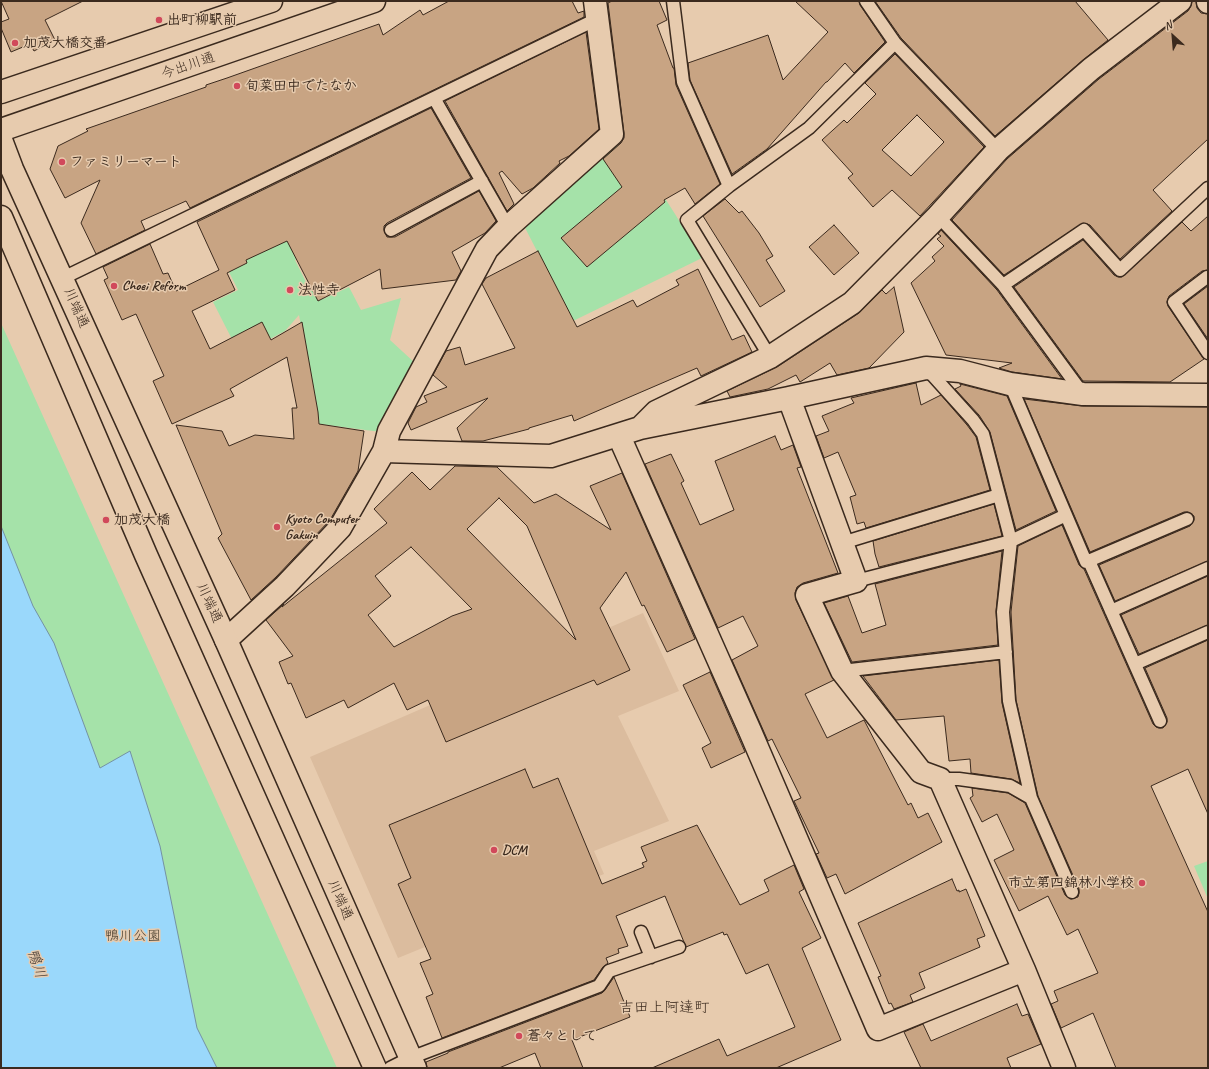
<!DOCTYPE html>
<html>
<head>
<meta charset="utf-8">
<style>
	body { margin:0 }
	#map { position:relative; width:1209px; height:1069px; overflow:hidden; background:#e7cbae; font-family:Caveat,sans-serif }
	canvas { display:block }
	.frame { position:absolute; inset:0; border:2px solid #3b2a1e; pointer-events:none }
	.north { position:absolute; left:1153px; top:16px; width:40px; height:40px; -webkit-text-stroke:3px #e7cbae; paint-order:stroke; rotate:334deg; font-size:11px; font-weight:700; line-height:16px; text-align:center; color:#3b2a1e }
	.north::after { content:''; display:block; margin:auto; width:14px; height:18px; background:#3b2a1e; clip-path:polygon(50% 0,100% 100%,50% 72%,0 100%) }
</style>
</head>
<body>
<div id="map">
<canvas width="1209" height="1069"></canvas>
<div class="frame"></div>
<div class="north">N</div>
</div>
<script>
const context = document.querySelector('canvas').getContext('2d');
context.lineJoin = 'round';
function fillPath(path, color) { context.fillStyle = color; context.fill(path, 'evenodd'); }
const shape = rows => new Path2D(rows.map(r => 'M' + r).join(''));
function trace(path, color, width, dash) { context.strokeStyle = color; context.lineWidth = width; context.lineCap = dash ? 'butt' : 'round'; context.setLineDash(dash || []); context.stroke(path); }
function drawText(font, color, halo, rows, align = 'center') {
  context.font = font + ' Caveat,"Klee One",sans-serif'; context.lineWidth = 3; context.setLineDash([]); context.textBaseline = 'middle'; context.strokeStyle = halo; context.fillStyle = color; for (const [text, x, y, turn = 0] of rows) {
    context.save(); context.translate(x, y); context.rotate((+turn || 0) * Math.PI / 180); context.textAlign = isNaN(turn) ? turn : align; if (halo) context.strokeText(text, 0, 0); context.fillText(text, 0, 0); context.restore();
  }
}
fillPath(shape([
	[643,613,679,691,618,716,669,821,594,851,604,874,398,958,310,757]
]), '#dbbc9e');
fillPath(shape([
	[611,138,633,166,641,161,675,214,702,258,573,321,521,220],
	[303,224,301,256,295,260,310,290,317,286,323,299,349,287,361,310,401,298,390,340,415,363,381,432,319,424,299,315,285,331,240,355,213,302,238,290,226,266],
	[1,323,337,1068,1,1068],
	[1208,861,1208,899,1194,866]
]), '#a5e2a9');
const water = shape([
	[1,526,33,606,54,643,100,768,130,751,160,846,197,1028,217,1068,1,1068,1,526]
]);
fillPath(water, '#9ad8fb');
trace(water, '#7492a3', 1);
const building = shape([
	[1,1,83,1,45,20,55,40,34,51,30,44,11,52,1,28,1,22,9,19,1,1],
	[449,1,572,1,578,13,584,11,584,17,190,208,186,201,141,221,145,230,96,254,81,223,100,180,65,198,50,169,58,146,88,131,86,129,206,87,206,85,227,78,379,24,383,35,420,10,423,15,449,1],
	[612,1,659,1,667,20,657,25,673,68,674,68,676,85,720,184,695,204,685,188,664,200,665,202,587,267,561,238,622,187,603,159,621,143,624,138,624,133,608,3,612,1],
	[795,1,859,1,860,5,885,42,854,73,845,63,827,82,826,82,767,149,732,174,690,80,688,63,768,35,783,80,828,32,795,1],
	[875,1,1075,1,1108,40,1083,60,995,136,901,38,875,1],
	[1192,1,1196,1,1197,8,1201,13,1208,14,1208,139,1153,190,1172,211,1120,259,1090,225,1083,223,1004,275,952,220,1007,159,1099,79,1188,11,1191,6,1192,1],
	[586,32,599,129,569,156,559,161,560,163,533,188,522,194,502,171,499,173,514,204,507,211,445,101,586,32],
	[895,54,984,147,920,216,892,190,873,207,848,178,853,174,822,140,844,120,847,123,876,94,865,83,895,54],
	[917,115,944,142,911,176,882,150,917,115],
	[431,108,471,178,387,223,384,226,384,230,387,237,395,237,479,191,496,221,485,233,452,252,461,271,456,280,382,289,380,269,318,301,287,241,246,260,247,263,227,273,235,290,192,311,210,349,262,322,271,340,302,322,318,412,319,424,364,431,358,471,330,520,276,577,251,600,218,538,222,534,176,425,222,431,229,446,255,435,294,439,292,408,297,408,287,357,230,389,234,396,172,424,153,381,164,376,136,314,122,320,104,280,108,278,103,267,150,244,163,274,168,273,176,291,219,270,197,222,431,108],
	[725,199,739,213,742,211,759,233,773,256,766,260,785,291,760,307,703,216,725,199],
	[1208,216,1208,270,1202,271,1169,296,1167,302,1168,306,1204,359,1170,382,1083,381,1014,287,1083,240,1114,275,1118,277,1122,277,1182,222,1191,231,1208,216],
	[834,225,859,253,834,275,809,247,834,225],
	[941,230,997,290,1062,379,1012,372,999,368,1012,363,946,355,911,283,935,261,932,257,944,246,937,239,941,236,938,234,941,230],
	[538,251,577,327,633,300,637,307,679,285,676,280,698,269,732,340,744,335,752,352,701,376,697,368,574,421,572,415,529,428,529,429,483,441,462,441,457,428,488,398,411,430,408,423,416,407,427,402,424,396,447,387,433,375,446,351,460,347,465,365,515,348,482,284,486,278,538,251],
	[1208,286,1208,339,1184,304,1208,286],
	[894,287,904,332,869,368,837,375,830,363,800,382,796,375,768,389,730,397,727,391,777,367,859,313,882,290,886,294,894,287],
	[916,383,921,405,941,395,967,425,976,437,990,490,866,528,864,522,857,524,850,497,856,495,838,452,824,458,816,436,829,431,822,416,854,403,851,398,916,383],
	[960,384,1007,396,1056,511,1016,530,990,432,979,415,955,389,961,386,960,384],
	[1024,399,1083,406,1208,407,1208,561,1115,601,1099,565,1190,526,1194,520,1194,516,1188,512,1184,512,1090,552,1024,399],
	[775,436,781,450,793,445,801,467,797,468,838,573,803,583,797,587,795,593,796,600,834,680,805,694,827,738,864,720,908,805,911,803,918,818,928,813,942,842,845,894,836,874,827,878,816,854,819,853,794,801,801,798,772,739,768,741,732,660,758,646,743,616,718,628,645,464,671,454,684,481,681,483,700,525,734,510,715,461,775,436],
	[455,466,497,467,534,503,556,494,611,530,590,486,622,473,695,639,667,652,644,605,642,606,626,572,600,608,630,670,597,685,594,680,446,742,428,700,407,710,394,683,348,708,344,700,306,718,291,683,288,684,279,662,293,656,266,620,284,604,282,607,387,523,374,509,412,472,430,490,455,466],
	[499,498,527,526,576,640,467,529,499,498],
	[411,547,472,609,452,616,394,647,368,615,391,596,375,576,411,547],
	[994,504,1002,536,879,567,875,554,873,541,994,504],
	[1062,525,1079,565,1084,569,1153,724,1156,727,1160,728,1163,728,1167,722,1167,718,1145,668,1208,640,1208,814,1188,769,1151,786,1208,912,1208,1068,1116,1068,1093,1013,1061,1028,1051,1004,1058,1001,1054,991,1098,973,1078,929,1067,935,1048,896,1019,911,994,860,1014,850,997,814,982,822,970,798,973,796,972,788,1008,793,1025,803,1065,895,1071,899,1078,897,1079,893,1079,889,1038,796,1016,700,1011,612,1018,546,1062,525],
	[1002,551,996,611,998,645,852,662,824,603,848,596,862,633,886,625,875,584,1002,551],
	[1208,576,1208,625,1139,654,1121,615,1208,576],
	[999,660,1002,703,1020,783,1011,779,971,773,970,759,949,761,944,716,896,720,863,676,999,660],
	[710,672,745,752,711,768,702,748,711,743,683,685,710,672],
	[525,769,533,788,558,778,602,884,644,867,642,863,647,861,641,847,697,825,740,905,769,891,764,880,794,865,804,889,799,892,821,938,802,948,841,1040,776,1068,652,1068,719,1039,727,1056,795,1027,768,964,746,974,727,934,724,935,723,932,686,947,665,896,616,916,628,946,618,949,619,953,606,958,608,963,603,967,594,980,442,1038,426,997,433,994,420,963,431,959,398,884,411,878,389,825,525,769],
	[952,879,957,891,959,890,959,892,966,889,985,936,977,939,980,947,919,973,925,988,910,995,913,1002,894,1009,891,1003,889,1004,878,977,881,976,858,923,952,879],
	[614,977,630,1017,572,1040,583,1068,541,1068,535,1053,499,1068,427,1068,426,1062,448,1053,448,1052,602,993,605,990,614,977],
	[1017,1004,1022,1016,1028,1014,1041,1044,1007,1058,1011,1068,921,1068,904,1032,923,1024,931,1041,1017,1004]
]);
fillPath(building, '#c8a483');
trace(building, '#3b2a1e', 1);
const lane = shape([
	[673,1,683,82,729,186],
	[866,1,895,43,998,150],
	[434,98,508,227],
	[938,216,1003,285,1083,394],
	[391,230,482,181],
	[1207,277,1174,302,1208,353],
	[63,278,597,19],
	[1003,285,1084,230,1120,270,1208,188],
	[770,357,687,220,729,186,809,128,895,43],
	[927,369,973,420,983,434,1011,541,1003,612,1009,701,1031,798,1072,892],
	[1010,384,1086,562,1187,519],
	[842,543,999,495],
	[1089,561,1160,721],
	[856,581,1011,541,1066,515],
	[1111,611,1208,568],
	[1135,664,1208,632],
	[842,671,1006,652],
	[940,779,959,779,1010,786,1031,798],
	[641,932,651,957],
	[390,1068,410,1058,599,986,609,971,679,947]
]);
const street = shape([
	[1208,1,1208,2],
	[789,398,926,368,960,371,1010,384,1083,394,1208,395],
	[640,428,789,398,856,581,807,595,842,671,921,772,940,779,1024,970,1064,1068],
	[619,436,750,731,878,1029,1024,970],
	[384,451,389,431,487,249,508,227,612,134,595,1],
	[226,640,285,586,340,528,384,451,551,456,640,428,656,412,770,357,852,303,938,216,998,150,1091,69,1180,1]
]);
const secondary = shape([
	[1,92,271,1],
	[1,130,374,1],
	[1,140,12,169,226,640,415,1068],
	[1,217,146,555,375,1068]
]);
trace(lane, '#3b2a1e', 15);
trace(street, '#3b2a1e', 25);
trace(secondary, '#3b2a1e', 25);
trace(lane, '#e7cbae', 12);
trace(street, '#e7cbae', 22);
trace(secondary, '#e7cbae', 22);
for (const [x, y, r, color] of [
	[159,20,4,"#d1495b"],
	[15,43,4,"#d1495b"],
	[237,86,4,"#d1495b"],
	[62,162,4,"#d1495b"],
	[114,286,4,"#d1495b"],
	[290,290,4,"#d1495b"],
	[106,520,4,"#d1495b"],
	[277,527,4,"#d1495b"],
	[494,850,4,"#d1495b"],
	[1142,883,4,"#d1495b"],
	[519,1036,4,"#d1495b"]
]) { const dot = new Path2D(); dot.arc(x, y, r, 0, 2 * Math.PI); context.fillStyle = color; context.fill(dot); trace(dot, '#e7cbae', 1.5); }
drawText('bold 14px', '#3b2a1e', '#e7cbae', [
	["出町柳駅前",167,20],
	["加茂大橋交番",23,43],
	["旬菜田中でたなか",245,86],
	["ファミリーマート",70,162],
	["Choei Reform",122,286],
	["法性寺",298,290],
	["Kyoto Computer",285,519],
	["Gakuin",285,535],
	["加茂大橋",114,520],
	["DCM",502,850],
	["市立第四錦林小学校",1134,883,"right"],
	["蒼々として",527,1036]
], 'left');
drawText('14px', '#3b2a1e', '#e7cbae', [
	["今出川通",188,66,-19],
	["川端通",76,308,66],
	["川端通",209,603,65],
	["川端通",340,900,66]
]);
drawText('14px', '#463c2c', '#e7cbae', [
	["鴨川公園",133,936]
]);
drawText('italic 15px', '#443b34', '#e7cbae', [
	["鴨川",36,964,71]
]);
drawText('15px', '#3b2a1e', '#e7cbae', [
	["吉田上阿達町",664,1008]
]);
</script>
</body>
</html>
